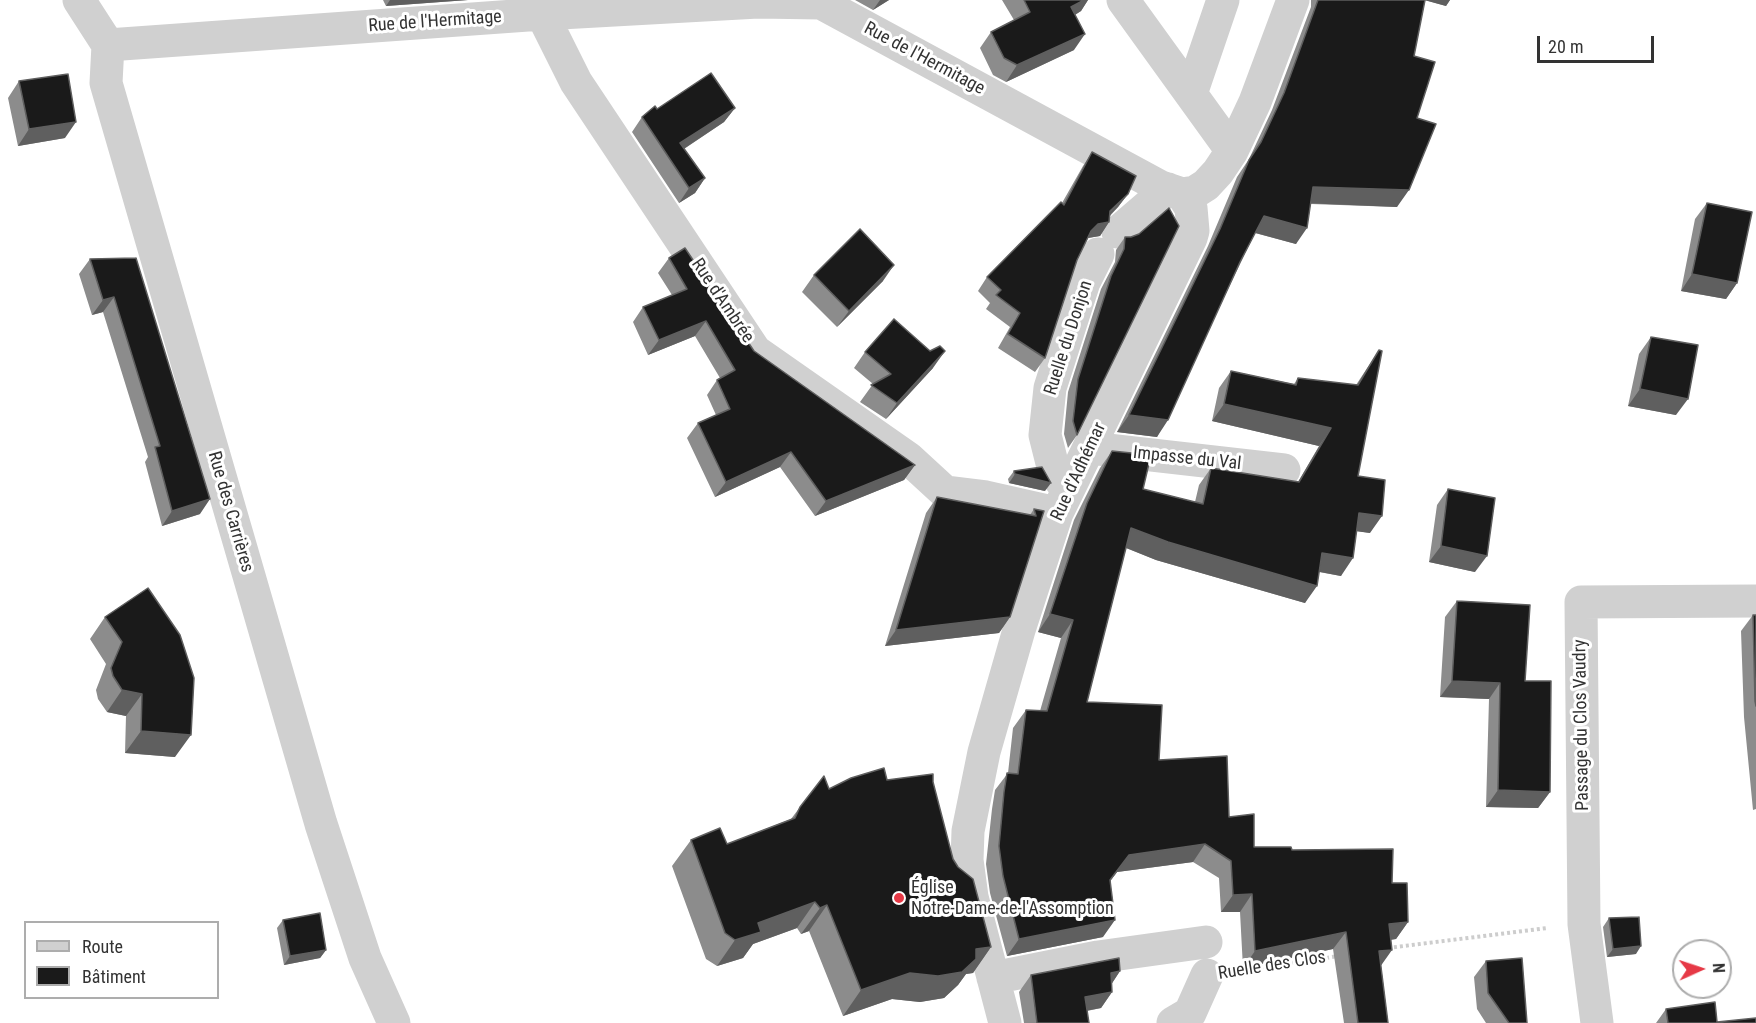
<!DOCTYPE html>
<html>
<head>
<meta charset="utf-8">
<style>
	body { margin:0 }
	#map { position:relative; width:1756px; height:1023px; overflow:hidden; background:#fff; font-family:"Roboto Condensed",sans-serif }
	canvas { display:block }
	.legend { position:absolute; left:24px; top:921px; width:195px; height:78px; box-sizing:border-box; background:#fff; border:2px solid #adadad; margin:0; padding:8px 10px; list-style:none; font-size:18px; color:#333 }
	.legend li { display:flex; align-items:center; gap:12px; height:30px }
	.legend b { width:30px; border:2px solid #adadad }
	.north { position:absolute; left:1672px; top:939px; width:60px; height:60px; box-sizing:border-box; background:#fff; border:2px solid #adadad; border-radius:50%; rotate:87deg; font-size:16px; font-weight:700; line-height:24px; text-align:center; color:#333 }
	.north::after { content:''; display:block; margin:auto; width:21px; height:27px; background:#e63946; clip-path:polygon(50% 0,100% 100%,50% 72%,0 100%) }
	.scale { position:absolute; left:1537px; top:36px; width:117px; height:27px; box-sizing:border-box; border:3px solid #333; border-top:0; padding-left:8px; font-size:18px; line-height:21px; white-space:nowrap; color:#333; -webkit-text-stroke:4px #fff; paint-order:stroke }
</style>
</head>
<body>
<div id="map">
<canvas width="1756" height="1023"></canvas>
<ul class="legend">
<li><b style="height:8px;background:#d0d0d0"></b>Route</li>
<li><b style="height:16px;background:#1a1a1a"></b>Bâtiment</li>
</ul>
<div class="north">N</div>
<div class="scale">20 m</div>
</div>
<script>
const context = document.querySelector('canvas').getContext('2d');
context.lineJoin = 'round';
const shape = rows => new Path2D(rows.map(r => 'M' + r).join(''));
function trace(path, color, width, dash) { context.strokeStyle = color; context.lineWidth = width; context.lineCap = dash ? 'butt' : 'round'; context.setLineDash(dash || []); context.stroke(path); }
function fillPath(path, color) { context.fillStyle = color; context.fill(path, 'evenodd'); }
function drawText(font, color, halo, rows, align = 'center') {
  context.font = font + ' "Roboto Condensed",sans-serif'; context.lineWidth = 6; context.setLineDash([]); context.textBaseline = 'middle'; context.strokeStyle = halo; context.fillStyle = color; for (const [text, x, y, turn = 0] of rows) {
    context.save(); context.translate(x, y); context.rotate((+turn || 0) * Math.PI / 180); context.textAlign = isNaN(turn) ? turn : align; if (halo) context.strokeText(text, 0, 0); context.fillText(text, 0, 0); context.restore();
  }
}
trace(shape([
	[1388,948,1547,928],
	[1243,970,1339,956]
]), '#cdcdcd', 4, [3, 3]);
trace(shape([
	[79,0,108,45,106,83,321,824,365,958,394,1023],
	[1123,0,1232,151],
	[542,14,576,82,755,351,908,458,945,492,986,497,1057,513],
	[108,45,542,14,758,2,821,3,1161,187,1182,194],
	[1191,94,1223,0],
	[1118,232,1168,189],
	[1090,448,1284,470],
	[1067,490,1054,471,1045,435,1050,388,1084,282,1098,254],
	[993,978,1098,957,1206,942],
	[1005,1023,972,897,967,860,968,831,984,752,1019,630,1057,513,1191,238,1193,231,1191,208,1182,194,1195,192,1206,185,1218,172,1232,151,1255,102,1293,0],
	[1173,1023,1190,1013,1207,975],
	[1597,1023,1584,924,1581,602,1756,601]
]), '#d0d0d0', 33);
fillPath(shape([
	[383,0,468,0,386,6],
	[855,0,889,0,873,10],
	[1002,0,1088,0,1081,11,1075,15,1074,50,1006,82,993,75,980,48,991,32,1014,20],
	[1311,0,1450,0,1446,6,1425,0,1414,56,1417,118,1397,207,1311,204,1296,244,1255,233,1157,437,1117,432,1208,246,1237,177,1249,159,1272,110,1311,7],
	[19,81,65,138,18,146,8,98],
	[735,108,724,122,684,149,705,178,695,193,679,203,632,132,642,117,657,109],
	[1092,152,1128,194,1118,207,1110,216,1109,222,1100,236,1088,238,1077,260,1045,358,1035,372,998,348,1010,327,986,309,990,303,978,291,987,277,1062,203,1083,166],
	[1707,203,1737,283,1726,299,1681,291,1695,219],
	[1125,237,1131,237,1077,435,1068,448,1064,434,1068,392,1101,289,1115,262,1116,250],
	[136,258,200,514,162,526,145,462,148,457,103,312,92,315,79,274,90,259],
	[669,258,754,351,915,465,904,480,815,516,780,467,715,497,687,438,698,423,716,415,707,395,717,380,720,378,695,336,648,355,633,322,643,307,672,295,658,273],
	[814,275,883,281,837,327,802,292],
	[1651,337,1676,415,1628,406,1639,354],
	[1379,350,1358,476,1370,533,1357,531,1341,576,1319,572,1305,603,1156,560,1126,548,1087,702,1229,817,1254,847,1292,850,1392,883,1408,922,1396,939,1391,940,1381,965,1388,1023,1344,1023,1333,949,1243,968,1240,912,1221,912,1219,878,1193,862,1117,872,1111,880,1103,937,1007,956,990,893,986,864,992,809,995,790,1008,773,1013,728,1026,710,1040,711,1061,638,1038,632,1074,520,1100,468,1112,451,1143,489,1195,502,1199,485,1211,468,1298,482,1319,446,1212,421,1219,388,1231,371,1294,384,1298,378,1356,385],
	[865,352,933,368,886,419,860,402,873,384,854,368],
	[1014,471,1045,491,1009,483,1008,479],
	[1448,489,1475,572,1429,562,1437,505],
	[937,497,1030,515,1034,509,1044,511,1010,617,999,633,885,646,926,513],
	[148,588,175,757,125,753,126,716,107,712,98,699,96,690,106,664,90,639,105,617],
	[1457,601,1525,681,1550,792,1538,808,1486,807,1489,699,1440,697,1445,617],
	[1753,615,1756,615,1756,809,1753,810,1744,717,1741,631],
	[887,780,933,782,953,859,991,947,973,973,966,974,958,985,944,998,920,1002,892,999,843,1016,809,931,801,934,797,928,753,944,743,958,717,966,706,959,672,866,691,840,727,844,791,819,800,807,829,789],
	[1609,918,1636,954,1607,957,1603,927],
	[283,920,326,950,320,958,284,965,277,928],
	[1486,961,1527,1023,1486,1023,1477,1009,1474,977],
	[1120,971,1112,983,1112,992,1101,1008,1087,1011,1089,1023,1024,1023,1019,992,1031,975],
	[1666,1009,1717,1022,1756,1023,1656,1023]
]), '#8c8c8c');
fillPath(shape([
	[390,0,468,0,386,6],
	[880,0,889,0,873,10],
	[1084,0,1088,0,1081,11,1060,24,1071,7],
	[1424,0,1450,0,1446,6],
	[1085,34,1074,50,1006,82,1017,65],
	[735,108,724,122,670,158,680,143],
	[76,122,65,138,18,146,29,129],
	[705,178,695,193,679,203,689,188],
	[1313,187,1409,190,1397,207,1302,203],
	[1128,194,1118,207,1102,223,1109,222,1100,236,1088,238,1091,231],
	[1264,216,1307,228,1296,244,1252,232],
	[894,265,883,281,837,327,849,311],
	[1692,274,1737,283,1726,299,1681,291],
	[114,297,103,312,92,315,103,300],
	[706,321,695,336,648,355,659,340],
	[945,351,933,368,886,419,897,403],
	[1640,389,1688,399,1676,415,1628,406],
	[1224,404,1331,428,1319,446,1212,421],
	[1129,415,1168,420,1157,437,1117,432],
	[791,452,780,467,715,497,726,482],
	[915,465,904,480,815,516,826,501],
	[1015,474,1051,483,1045,491,1009,483],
	[210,499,200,514,162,526,172,511],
	[1359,513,1382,516,1370,533,1347,530],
	[1131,528,1317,586,1305,603,1156,560,1119,545],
	[1441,546,1487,556,1475,572,1429,562],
	[1322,553,1353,558,1341,576,1310,570],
	[1050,614,1073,620,1061,638,1038,632],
	[1010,617,999,633,885,646,896,630],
	[1452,681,1500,683,1489,699,1440,697],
	[122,690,142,694,126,716,107,712],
	[141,731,191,735,175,757,125,753],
	[1498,790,1550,792,1538,808,1486,807],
	[1205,844,1193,862,1117,872,1098,897,1129,855],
	[1252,894,1240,912,1221,912,1233,895],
	[815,902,797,928,753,944,743,958,717,966,735,940,758,923],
	[827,905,809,931,801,934,820,908],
	[1115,920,1103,937,1007,956,1019,939],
	[1408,922,1396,939,1377,941,1389,924],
	[1346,932,1333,949,1243,968,1255,951],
	[1641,946,1636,954,1607,957,1613,949],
	[991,947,973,973,966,974,958,985,944,998,920,1002,892,999,843,1016,861,990,976,949],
	[326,950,320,958,284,965,290,956],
	[1392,950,1380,967,1379,951],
	[1120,971,1109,988,1111,973],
	[1112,992,1101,1008,1074,1013,1085,997]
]), '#5f5f5f');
const building = shape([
	[1024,0,1084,0,1071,7,1085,34,1017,65,1004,58,991,32,1030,12,1024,0],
	[1318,0,1425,0,1414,56,1435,62,1417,118,1436,124,1409,190,1313,187,1307,228,1264,216,1240,262,1168,420,1129,415,1220,229,1249,160,1261,142,1284,93,1318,0],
	[711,73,735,108,680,143,705,178,689,188,642,117,655,106,657,109,711,73],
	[68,74,76,122,29,129,19,81,68,74],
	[1092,152,1136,176,1128,194,1110,211,1109,222,1098,224,1091,231,1077,260,1045,358,1008,334,1020,313,996,295,1001,290,987,277,1061,202,1064,205,1092,152],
	[1707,203,1752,212,1737,283,1692,274,1707,203],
	[1169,208,1179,226,1077,435,1073,421,1078,379,1111,276,1124,249,1125,237,1131,237,1139,234,1169,208],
	[860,229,894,265,849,311,814,275,860,229],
	[685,248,754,351,915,465,826,501,791,452,726,482,698,423,730,409,717,380,735,370,706,321,659,340,643,307,687,289,669,258,685,248],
	[136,258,210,499,172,511,155,447,160,446,114,297,103,300,90,259,136,258],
	[894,319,930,351,940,346,945,351,897,403,871,385,891,374,865,352,894,319],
	[1651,337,1698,345,1688,399,1640,389,1651,337],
	[1379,350,1382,351,1358,476,1385,480,1382,516,1359,513,1353,558,1322,553,1317,586,1168,542,1131,528,1087,702,1162,705,1159,760,1227,756,1229,817,1254,814,1254,847,1291,847,1292,850,1393,849,1392,883,1407,883,1408,922,1389,924,1392,950,1379,951,1388,1023,1358,1023,1346,932,1255,951,1252,894,1233,895,1231,861,1205,844,1129,855,1110,880,1115,920,1019,939,1003,876,999,846,1004,792,1007,773,1018,774,1026,710,1047,711,1073,620,1050,614,1087,503,1112,451,1151,455,1143,489,1203,504,1211,468,1299,482,1331,428,1224,404,1231,371,1296,385,1298,378,1358,385,1379,350],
	[1042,467,1051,483,1015,474,1014,471,1042,467],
	[1448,489,1495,498,1487,556,1441,546,1448,489],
	[937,497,1036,516,1034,509,1044,511,1010,617,896,630,937,497],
	[148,588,180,635,194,678,191,735,141,731,142,694,122,690,113,676,111,668,122,642,105,617,148,588],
	[1457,601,1530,605,1525,681,1551,681,1550,792,1498,790,1500,683,1452,681,1457,601],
	[1753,615,1756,615,1756,706,1755,701,1753,615],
	[884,768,887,780,933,774,933,782,953,859,958,867,973,879,991,947,976,949,976,959,962,972,938,976,910,973,861,990,827,905,820,908,815,902,758,923,761,932,735,940,725,933,691,840,720,828,727,844,795,818,800,807,824,776,829,789,851,778,884,768],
	[320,913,326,950,290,956,283,920,320,913],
	[1639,917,1641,946,1613,949,1609,918,1639,917],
	[1119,958,1120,971,1111,973,1112,992,1085,997,1089,1023,1037,1023,1031,975,1119,958],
	[1522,958,1527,1023,1509,1023,1488,993,1486,961,1522,958],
	[1715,1002,1717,1022,1756,1018,1756,1023,1668,1023,1666,1009,1715,1002]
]);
fillPath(building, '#1a1a1a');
trace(building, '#5f5f5f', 1.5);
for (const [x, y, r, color] of [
	[899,898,6,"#e63946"]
]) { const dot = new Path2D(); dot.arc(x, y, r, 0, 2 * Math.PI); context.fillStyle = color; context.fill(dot); trace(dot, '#fff', 2); }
drawText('18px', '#333', '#fff', [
	["Rue de l'Hermitage",435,22,-4],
	["Rue de l'Hermitage",924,59,28],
	["Rue d'Ambrée",722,301,56],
	["Ruelle du Donjon",1069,338,-72],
	["Impasse du Val",1187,459,6],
	["Rue d'Adhémar",1079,472,-65],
	["Rue des Carrières",230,512,74],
	["Passage du Clos Vaudry",1582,725,-91],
	["Ruelle des Clos",1272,966,-9]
]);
drawText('18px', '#333', '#fff', [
	["Église",911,888],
	["Notre-Dame-de-l'Assomption",911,909]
], 'left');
</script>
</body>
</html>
